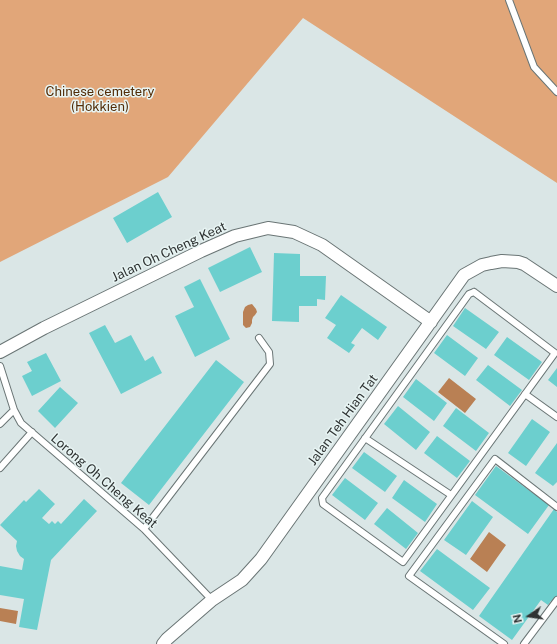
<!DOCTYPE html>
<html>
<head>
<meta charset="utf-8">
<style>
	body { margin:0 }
	#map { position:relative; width:557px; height:644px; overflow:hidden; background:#dae6e6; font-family:"Public Sans",sans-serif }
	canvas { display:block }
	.north { position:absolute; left:509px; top:596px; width:40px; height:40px; -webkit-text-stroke:3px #e7f4f3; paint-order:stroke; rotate:257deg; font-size:11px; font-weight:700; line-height:16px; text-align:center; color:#2f3333 }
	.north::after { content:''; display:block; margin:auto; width:14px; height:18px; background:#2f3333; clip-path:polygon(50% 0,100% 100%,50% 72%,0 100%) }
</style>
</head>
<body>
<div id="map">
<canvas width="557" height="644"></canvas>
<div class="north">N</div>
</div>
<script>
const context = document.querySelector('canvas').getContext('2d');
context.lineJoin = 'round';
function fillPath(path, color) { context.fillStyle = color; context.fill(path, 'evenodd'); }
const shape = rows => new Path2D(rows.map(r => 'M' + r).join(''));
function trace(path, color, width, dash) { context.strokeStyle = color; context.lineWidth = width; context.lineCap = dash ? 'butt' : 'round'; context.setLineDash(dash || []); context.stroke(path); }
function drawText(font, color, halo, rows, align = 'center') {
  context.font = font + ' "Public Sans",sans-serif'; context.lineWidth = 3; context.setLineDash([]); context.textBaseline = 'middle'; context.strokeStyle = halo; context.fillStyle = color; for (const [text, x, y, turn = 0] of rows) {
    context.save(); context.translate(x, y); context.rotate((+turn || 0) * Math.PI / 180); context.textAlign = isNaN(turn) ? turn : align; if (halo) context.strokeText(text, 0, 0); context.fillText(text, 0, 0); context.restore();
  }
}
fillPath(shape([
	[0,0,557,0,557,183,303,18,168,177,0,262]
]), '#e1a679');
fillPath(shape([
	[252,304,256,309,257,312,255,315,253,317,252,320,252,323,250,327,246,328,243,325,243,312,245,307,248,305],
	[449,378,476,399,465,413,438,392],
	[489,532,506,545,487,572,470,559],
	[0,608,18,611,16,624,0,621]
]), '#b98054');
fillPath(shape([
	[158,192,172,217,127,243,113,218],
	[250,247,262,272,220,292,208,268],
	[274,253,300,254,300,276,326,276,325,300,317,299,317,306,299,306,299,322,272,321],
	[200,279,230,339,195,357,175,316,194,307,184,287],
	[341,295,387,327,378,340,362,328,351,343,355,345,349,353,327,338,336,325,325,318],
	[465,308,499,332,486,349,453,326],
	[105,325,115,343,131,335,145,361,153,356,162,373,121,394,89,333],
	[447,335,478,358,465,376,434,353],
	[507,337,542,362,529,380,494,355],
	[46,353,61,381,32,396,22,376,32,371,27,362],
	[216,360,244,382,149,505,121,483],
	[488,365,522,390,510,406,476,380],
	[557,368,557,387,548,380],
	[416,379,447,403,434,421,403,397],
	[60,387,78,403,55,428,38,411],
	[398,406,430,432,416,450,384,424],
	[456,408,489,433,476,451,443,426],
	[532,419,550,432,526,466,508,453],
	[437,436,470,461,457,478,424,453],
	[557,443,557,482,553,486,535,473],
	[364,452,397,476,385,492,352,468],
	[496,466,549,505,528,534,475,495],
	[345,478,378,503,365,520,332,495],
	[404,480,437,504,425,522,392,498],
	[39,489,55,504,42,518,49,524,52,521,55,524,58,521,61,524,84,499,97,511,51,560,37,630,19,627,24,599,0,595,0,566,22,570,24,559,20,556,17,551,16,546,17,541,0,525,24,500,26,502],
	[472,501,493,517,466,555,444,540],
	[387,508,418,533,406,549,374,524],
	[554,509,557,512,557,598,554,603,551,601,548,605,541,600,512,640,479,616],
	[437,549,490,588,473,610,420,571]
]), '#6ccfce');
const lane = shape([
	[509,0,534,67,557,92],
	[474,292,555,353,403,562,323,504,322,498,469,294,474,292],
	[0,366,14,410,21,423,144,529,212,600],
	[525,394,557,417],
	[0,424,14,410],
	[365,438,451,495],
	[0,468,32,432],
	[144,529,270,364,269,352,259,338],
	[504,644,409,576,495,459,557,507],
	[524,644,557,600]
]);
const street = shape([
	[0,352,44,328,201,251,235,236,268,228,294,232,322,245,431,322],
	[163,644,167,639,212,600,242,580,261,559,464,275,482,265,491,263,502,261,518,262,524,264,557,286]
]);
trace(lane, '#6a7575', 8);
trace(street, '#6a7575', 14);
trace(lane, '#fff', 6);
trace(street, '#fff', 12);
drawText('13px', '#522c07', '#e7f4f3', [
	["Chinese cemetery",100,92],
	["(Hokkien)",100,107]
]);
drawText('13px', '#2f3333', '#e7f4f3', [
	["Jalan Oh Cheng Keat",169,252,-25],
	["Jalan Teh Hian Tat",343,420,-54],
	["Lorong Oh Cheng Keat",104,481,41]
]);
</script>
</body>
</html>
